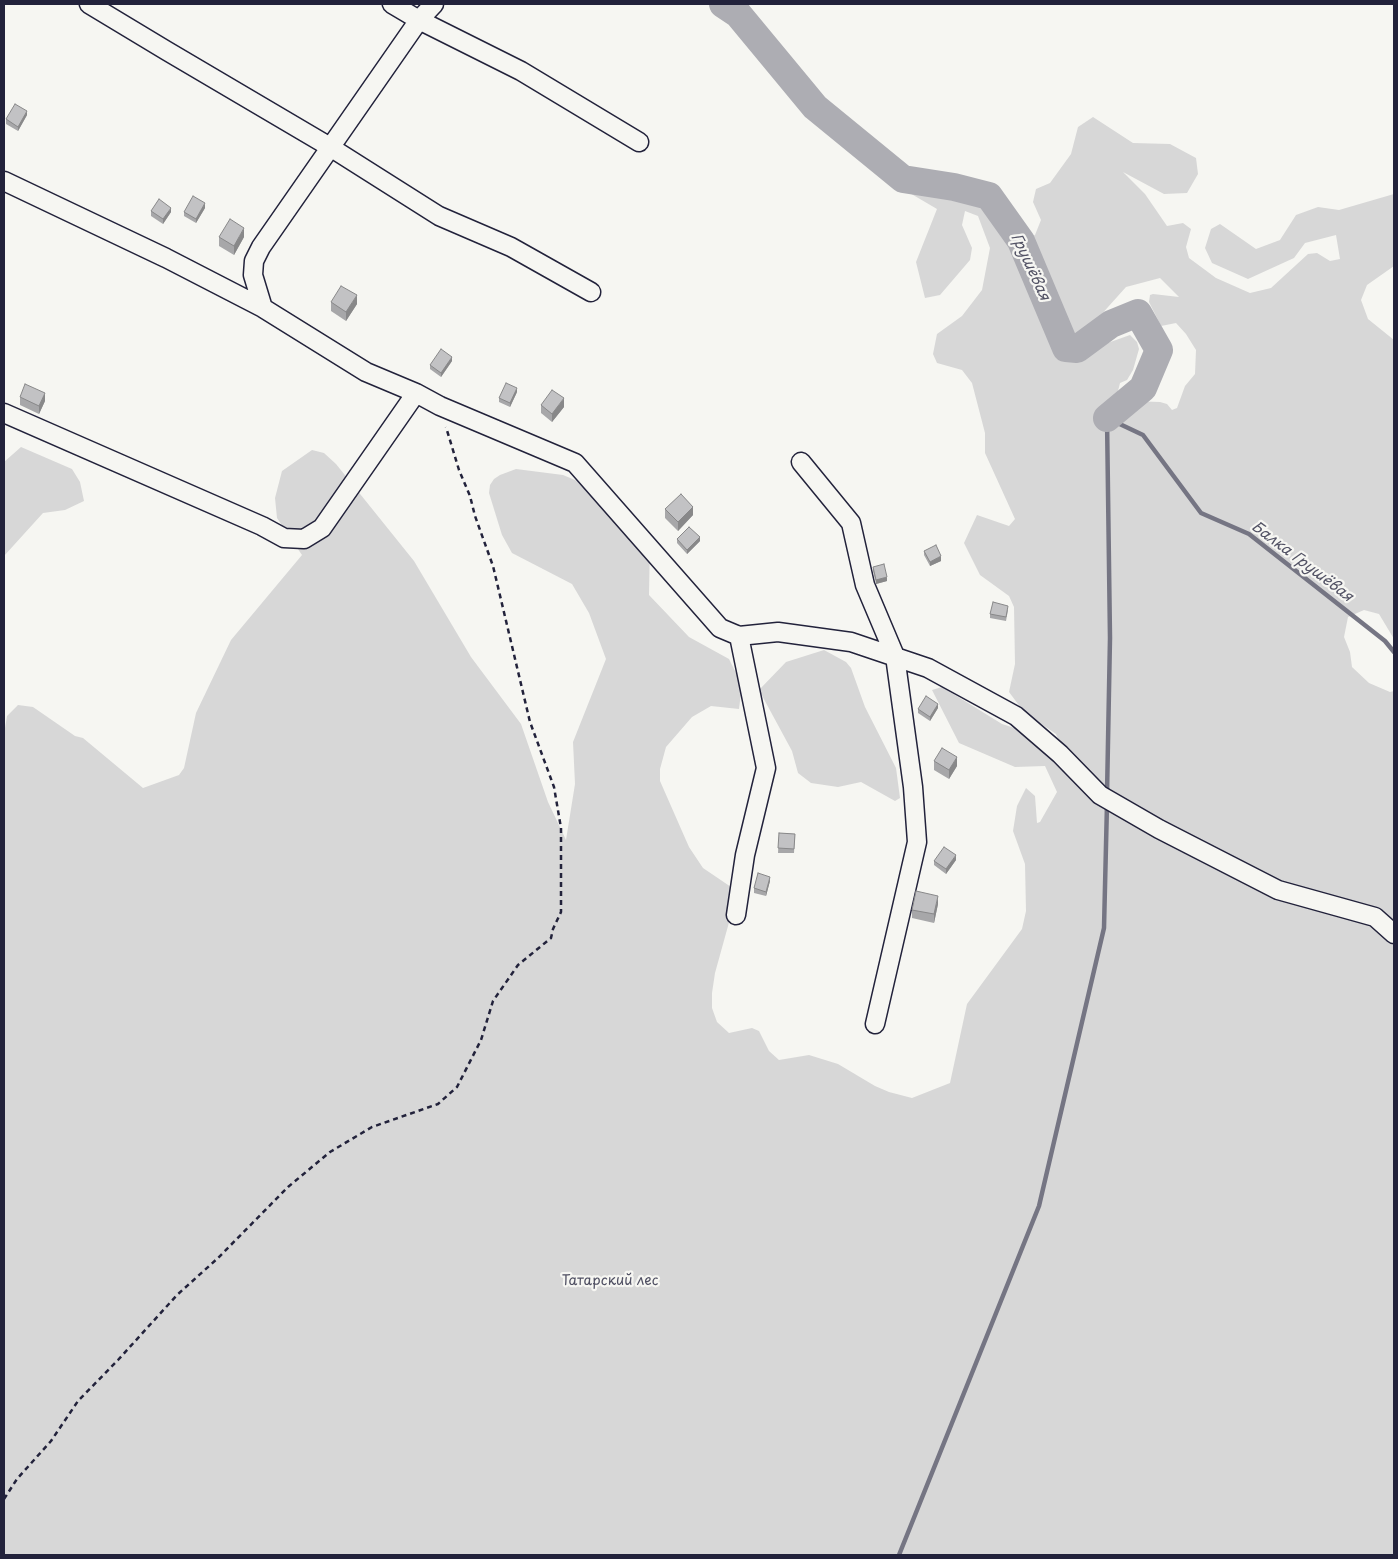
<!DOCTYPE html>
<html>
<head>
<meta charset="utf-8">
<style>
	body { margin:0 }
	#map { position:relative; width:1398px; height:1559px; overflow:hidden; background:#f6f6f2; font-family:"Playpen Sans",sans-serif }
	canvas { display:block }
	.frame { position:absolute; inset:0; border:5px solid #22223b; pointer-events:none }
</style>
</head>
<body>
<div id="map">
<canvas width="1398" height="1559"></canvas>
<div class="frame"></div>
</div>
<script>
const context = document.querySelector('canvas').getContext('2d');
context.lineJoin = 'round';
function fillPath(path, color) { context.fillStyle = color; context.fill(path, 'evenodd'); }
const shape = rows => new Path2D(rows.map(r => 'M' + r).join(''));
function trace(path, color, width, dash) { context.strokeStyle = color; context.lineWidth = width; context.lineCap = dash ? 'butt' : 'round'; context.setLineDash(dash || []); context.stroke(path); }
function drawText(font, color, halo, rows, align = 'center') {
  context.font = font + ' "Playpen Sans",sans-serif'; context.lineWidth = 4.5; context.setLineDash([]); context.textBaseline = 'middle'; context.strokeStyle = halo; context.fillStyle = color; for (const [text, x, y, turn = 0] of rows) {
    context.save(); context.translate(x, y); context.rotate((+turn || 0) * Math.PI / 180); context.textAlign = isNaN(turn) ? turn : align; if (halo) context.strokeText(text, 0, 0); context.fillText(text, 0, 0); context.restore();
  }
}
fillPath(shape([
	[1093,117,1133,143,1170,144,1196,158,1198,174,1187,193,1164,194,1123,172,1145,194,1167,226,1183,223,1191,229,1186,247,1189,258,1216,278,1250,293,1271,288,1308,254,1317,253,1330,261,1340,259,1336,235,1305,243,1294,258,1248,279,1212,263,1205,248,1211,229,1220,224,1256,249,1280,240,1296,215,1318,207,1339,210,1394,194,1394,266,1367,285,1361,300,1368,319,1394,340,1394,639,1379,614,1364,610,1348,617,1344,637,1350,652,1352,667,1369,683,1390,692,1394,691,1394,1555,4,1555,4,734,7,716,18,705,33,707,75,736,83,738,143,788,179,775,184,768,196,713,231,640,302,555,277,518,275,498,282,471,312,450,324,453,336,464,414,561,471,657,521,724,548,802,566,840,575,784,573,742,606,659,589,613,572,584,512,553,502,535,489,493,490,485,494,479,500,475,516,469,563,475,575,480,650,541,649,595,689,637,729,659,742,685,739,709,711,706,692,717,666,747,660,769,660,781,689,847,703,868,734,889,733,908,715,973,712,993,712,1008,717,1022,729,1033,752,1028,759,1031,769,1051,779,1060,809,1055,838,1064,875,1086,889,1092,912,1098,950,1083,967,1004,1022,929,1026,911,1025,864,1013,831,1017,806,1026,788,1035,796,1037,823,1040,822,1057,792,1045,766,1015,767,959,743,932,690,942,687,1002,724,1036,735,1069,765,1056,734,1024,712,1009,692,1015,664,1014,607,1009,596,980,575,964,543,977,515,1009,526,1015,519,985,453,985,433,972,383,962,370,937,363,933,354,937,334,962,316,982,290,990,248,978,216,965,211,962,225,972,248,970,260,940,295,925,298,916,262,937,209,908,192,914,176,922,173,960,198,980,192,1002,197,1028,238,1035,235,1041,220,1033,202,1036,189,1050,183,1071,154,1078,127],
	[1160,278,1179,297,1153,294,1150,295,1149,302,1161,326,1176,323,1186,334,1196,350,1195,374,1185,386,1177,408,1172,410,1167,404,1160,402,1131,401,1118,391,1120,383,1127,380,1133,370,1139,349,1137,342,1130,335,1102,345,1092,337,1091,326,1126,287],
	[21,447,72,469,80,482,84,501,65,510,43,513,4,556,4,462],
	[824,650,846,662,851,668,865,707,896,768,900,798,895,801,861,782,838,787,811,783,798,773,792,751,759,690,786,662]
]), '#d7d7d7');
trace(shape([
	[1107,794,1110,638,1107,418,1143,435,1201,513,1249,534,1385,641,1394,652],
	[899,1555,1039,1206,1104,928,1107,804]
]), '#757583', 4.5);
trace(shape([
	[723,4,738,14,815,107,903,179,954,187,989,196,1021,241,1066,348,1077,349,1111,324,1138,313,1159,350,1143,388,1107,418]
]), '#adadb3', 28);
const minor = shape([
	[89,4,167,51,330,147,439,216,511,247,591,292],
	[392,4,419,20,521,71,639,142],
	[4,181,166,258,263,308,366,372,416,393,440,406,575,463,720,628,739,636,778,632,851,642,928,668,1016,716,1060,754,1100,795,1159,829,1278,890,1375,917,1394,934],
	[263,308,253,275,254,261,261,247,419,20,434,4],
	[4,413,262,526,284,538,304,539,322,528,416,393],
	[801,462,851,523,865,585,895,656,913,787,917,842,875,1024],
	[736,915,745,855,766,768,739,636]
]);
trace(minor, '#22223b', 21);
trace(shape([
	[4,1499,17,1479,51,1441,78,1401,118,1360,177,1295,218,1258,288,1187,330,1152,372,1127,438,1104,457,1087,481,1040,493,1001,518,965,551,938,553,929,561,912,561,828,554,787,530,722,493,566,475,516,470,496,459,470,446,427]
]), '#22223b', 2.5, [5, 4]);
trace(minor, '#f6f6f2', 18);
fillPath(shape([
	[27,115,18,131,6,124,6,119],
	[205,208,196,223,184,216,184,212],
	[151,211,171,212,163,224,151,216],
	[219,237,244,237,234,255,219,246],
	[331,302,357,304,346,321,331,311],
	[452,361,441,377,430,369,430,365],
	[517,392,510,407,499,402,499,398],
	[20,397,45,401,39,414,20,405],
	[541,405,564,407,552,422,541,413],
	[665,509,693,515,678,531,665,518],
	[677,539,700,541,687,554,677,543],
	[924,551,941,561,930,566,924,555],
	[873,567,887,581,876,584,873,571],
	[1008,610,1006,621,990,618,990,614],
	[938,708,930,721,918,713,918,709],
	[934,761,957,766,949,779,934,770],
	[779,833,795,834,794,853,778,853],
	[956,860,946,874,934,865,934,861],
	[770,881,766,896,754,893,754,888],
	[938,904,934,923,912,918,912,910]
]), '#a7a7a9');
fillPath(shape([
	[27,111,27,115,18,131,18,127],
	[205,203,205,208,196,223,196,219],
	[171,208,171,212,163,224,163,219],
	[244,228,244,237,234,255,234,246],
	[357,295,357,304,346,321,346,312],
	[452,357,452,361,441,377,441,373],
	[517,388,517,392,510,407,510,403],
	[45,393,45,401,39,414,39,406],
	[564,398,564,407,552,422,552,414],
	[693,507,693,515,678,531,678,522],
	[700,537,700,541,687,554,687,550],
	[941,556,941,561,930,566,930,562],
	[887,577,887,581,876,584,876,580],
	[938,704,938,708,930,721,930,717],
	[957,757,957,766,949,779,949,770],
	[956,855,956,860,946,874,946,869],
	[770,877,770,881,766,896,766,892],
	[938,896,938,904,934,923,934,914]
]), '#888889');
const building = shape([
	[15,104,27,111,18,127,6,119,15,104],
	[193,196,205,203,196,219,184,212,193,196],
	[159,199,171,208,163,219,151,211,159,199],
	[230,219,244,228,234,246,219,237,230,219],
	[341,286,357,295,346,312,331,302,341,286],
	[441,349,452,357,441,373,430,365,441,349],
	[506,383,517,388,510,403,499,398,506,383],
	[25,384,45,393,39,406,20,397,25,384],
	[552,390,564,398,552,414,541,405,552,390],
	[681,494,693,507,678,522,665,509,681,494],
	[689,527,700,537,687,550,677,539,689,527],
	[936,545,941,556,930,562,924,551,936,545],
	[884,564,887,577,876,580,873,567,884,564],
	[993,602,1008,606,1006,617,990,614,993,602],
	[926,696,938,704,930,717,918,709,926,696],
	[942,748,957,757,949,770,934,761,942,748],
	[779,833,795,834,794,849,778,848,779,833],
	[944,847,956,855,946,869,934,861,944,847],
	[758,873,770,877,766,892,754,888,758,873],
	[916,891,938,896,934,914,912,910,916,891]
]);
fillPath(building, '#c2c2c4');
trace(building, '#888889', 1);
drawText('14px', '#4f4f62', '#f6f6f2', [
	["Татарский лес",610,1281]
]);
drawText('italic 15px', '#535365', '#f6f6f2', [
	["Грушёвая",1030,267,65],
	["Балка Грушёвая",1302,562,37]
]);
</script>
</body>
</html>
